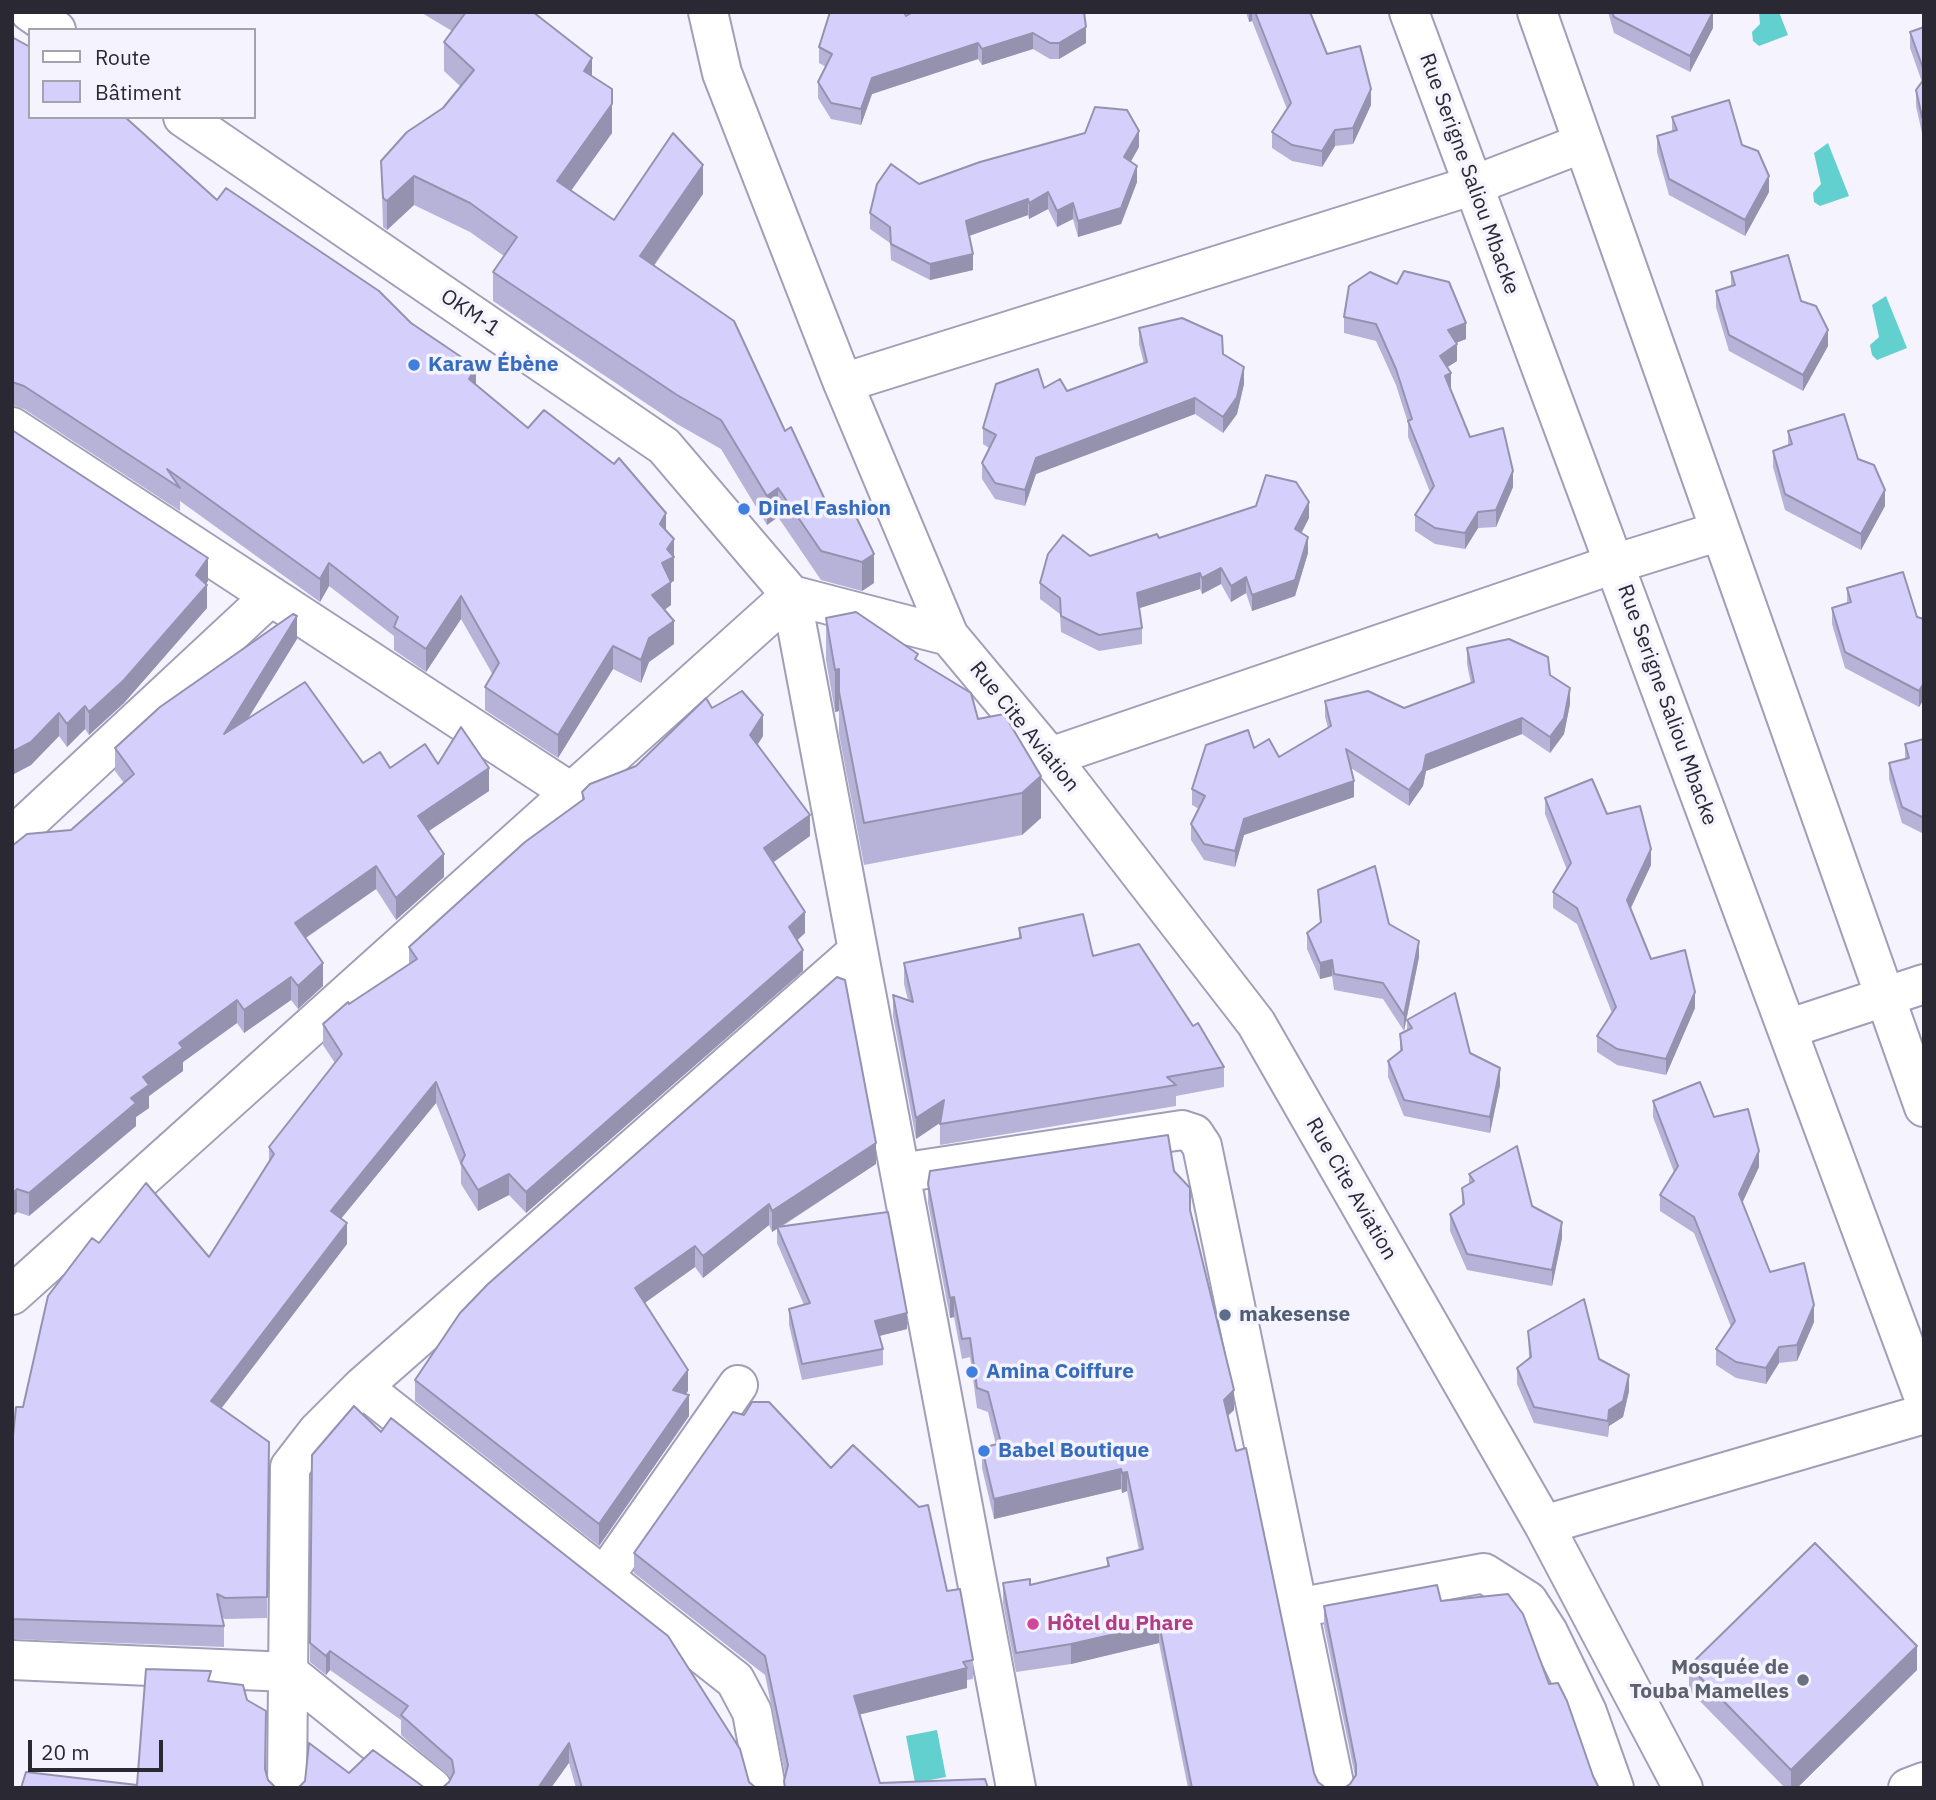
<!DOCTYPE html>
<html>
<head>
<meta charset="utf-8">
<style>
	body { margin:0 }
	#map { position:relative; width:1936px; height:1800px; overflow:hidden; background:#f4f3fe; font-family:"IBM Plex Sans",sans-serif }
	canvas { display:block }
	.frame { position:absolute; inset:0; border:14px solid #2a2933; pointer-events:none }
	.legend { position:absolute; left:28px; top:28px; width:228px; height:91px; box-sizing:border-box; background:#f4f3fe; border:2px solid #a3a2ad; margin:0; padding:9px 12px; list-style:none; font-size:21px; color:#2a2933 }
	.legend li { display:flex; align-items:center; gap:14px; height:35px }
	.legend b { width:35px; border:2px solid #a3a2ad }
	.scale { position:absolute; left:28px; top:1740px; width:135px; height:32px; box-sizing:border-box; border:4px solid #2a2933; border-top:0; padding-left:9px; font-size:21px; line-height:24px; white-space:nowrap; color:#2a2933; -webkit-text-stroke:5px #f4f3fe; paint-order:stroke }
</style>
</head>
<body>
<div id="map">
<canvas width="1936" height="1800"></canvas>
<div class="frame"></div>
<ul class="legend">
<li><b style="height:9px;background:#fff"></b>Route</li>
<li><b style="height:19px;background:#d5d0fb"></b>Bâtiment</li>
</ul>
<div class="scale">20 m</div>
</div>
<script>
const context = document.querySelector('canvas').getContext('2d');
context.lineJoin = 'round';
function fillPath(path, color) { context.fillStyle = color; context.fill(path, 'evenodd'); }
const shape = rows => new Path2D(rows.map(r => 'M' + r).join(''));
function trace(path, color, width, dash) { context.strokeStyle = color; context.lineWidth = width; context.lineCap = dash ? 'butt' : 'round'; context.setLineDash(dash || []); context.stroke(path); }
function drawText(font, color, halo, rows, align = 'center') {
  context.font = font + ' "IBM Plex Sans",sans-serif'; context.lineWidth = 7; context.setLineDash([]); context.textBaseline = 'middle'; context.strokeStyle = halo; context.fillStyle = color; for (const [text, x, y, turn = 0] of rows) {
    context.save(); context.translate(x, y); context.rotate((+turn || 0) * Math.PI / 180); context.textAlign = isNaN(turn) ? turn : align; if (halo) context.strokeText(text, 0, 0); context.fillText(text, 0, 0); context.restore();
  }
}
fillPath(shape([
	[1759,12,1779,12,1788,35,1759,46,1753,41,1752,32,1760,24],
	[1828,143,1849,196,1820,206,1814,202,1813,193,1821,184,1814,153],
	[1886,296,1907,348,1877,360,1872,355,1870,345,1879,337,1872,305],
	[937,1730,946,1777,915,1783,906,1736]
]), '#63d0d0');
const minor = shape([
	[30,12,56,30],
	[708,12,722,73,843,383,949,636,1050,757,1256,1023,1544,1525,1683,1788],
	[1409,12,1924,1398],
	[1537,12,1924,1107],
	[183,117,664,446,791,595,1016,1788],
	[843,383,1474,185,1583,143],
	[12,427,569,791],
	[791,595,949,636],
	[1050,757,1614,564,1720,531],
	[12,837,271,596],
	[1787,1029,1924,984],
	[900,1173,1182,1130,1194,1134,1202,1146,1335,1788],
	[12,1295,791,595],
	[362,1387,735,1680,752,1712,766,1788],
	[1544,1525,1924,1414],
	[604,1577,738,1385],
	[1297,1608,1484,1573,1528,1601,1548,1632,1587,1712,1614,1788],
	[12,1660,288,1672,432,1788],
	[287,1788,290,1467,317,1432,362,1387,858,951],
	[1908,1788,1924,1782]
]);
trace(minor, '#a19eb7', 42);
trace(minor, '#fff', 38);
fillPath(shape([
	[422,12,533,12,592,77,612,133,571,191,614,220,703,194,654,266,785,431,832,515,849,502,874,583,862,591,821,580,778,517,767,525,721,449,677,424,493,301,493,272,504,256,470,232,414,205,387,230,383,227,381,161,443,108,461,87,444,71,444,42,452,31,422,13],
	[913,12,1086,43,1059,59,1050,59,1033,49,982,65,978,59,872,94,861,125,831,119,818,98,818,82,826,67,819,63,819,47,906,16],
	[1246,12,1310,12,1327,54,1371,105,1353,144,1335,146,1322,167,1292,161,1272,148,1272,132,1287,109,1252,21,1249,22],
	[1608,12,1713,12,1713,28,1690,72,1614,33],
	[1924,27,1924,134,1922,133,1916,106,1916,90,1922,82,1910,48,1910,32],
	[12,37,217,200,411,323,476,385,528,428,666,530,674,581,671,582,671,605,665,610,674,644,649,662,641,683,613,669,558,758,485,710,485,687,493,675,461,619,426,672,394,650,394,636,329,586,320,602,180,501,180,511,24,409,13,405],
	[1672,117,1742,145,1769,192,1745,236,1669,195,1657,152,1657,136,1672,131],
	[1139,147,1130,162,1137,182,1121,224,1078,237,1073,219,1057,227,1048,209,1029,219,1028,215,969,236,973,270,930,280,891,260,890,243,870,229,870,213,919,184],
	[1731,272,1801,301,1828,346,1803,391,1729,351,1716,307,1716,291,1731,287],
	[1344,317,1466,339,1456,343,1457,361,1447,367,1451,389,1450,390,1470,437,1513,487,1496,527,1478,528,1465,549,1435,544,1415,531,1415,515,1430,492,1408,437,1408,423,1396,385,1376,341,1344,333],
	[1139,328,1223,354,1244,384,1237,414,1223,433,1195,414,1036,474,1025,506,995,499,982,479,982,463,989,448,983,444,983,428,1044,388,1067,391,1144,364,1139,344],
	[12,430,208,581,206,584,207,608,124,703,89,735,85,729,67,747,59,736,31,765,12,775],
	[1788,431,1858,459,1885,506,1861,550,1785,510,1773,467,1773,451,1788,446],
	[1309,518,1301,533,1308,553,1295,596,1252,611,1246,593,1231,602,1221,584,1202,594,1200,589,1139,608,1142,628,1142,644,1099,651,1061,632,1060,614,1040,599,1040,583,1090,556,1159,538],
	[1847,588,1924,619,1924,699,1919,707,1845,668,1832,624,1832,608,1847,603],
	[826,618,918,661,978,719,1041,818,1022,835,864,865,839,734,839,711,835,712,826,660],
	[297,639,248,719,363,763,390,768,438,764,489,791,429,831,444,877,396,920,376,889,306,938,323,986,298,1009,291,1000,244,1033,237,1023,183,1062,183,1071,149,1096,149,1108,136,1117,136,1126,29,1216,17,1212,12,1217,12,846,71,830,124,783,115,771,115,748],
	[1467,648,1550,675,1570,704,1564,734,1550,753,1522,734,1426,771,1423,786,1409,806,1351,768,1354,797,1244,835,1235,867,1204,860,1191,840,1191,824,1199,809,1192,805,1192,789,1254,748,1279,757,1328,728,1325,717,1325,701,1404,708,1471,684,1467,664],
	[712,708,763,736,758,744,810,836,773,862,805,933,797,940,803,971,526,1213,509,1195,478,1211,461,1184,461,1166,436,1103,341,1218,347,1244,221,1408,269,1442,267,1618,225,1619,222,1617,224,1626,224,1647,12,1639,12,1446,23,1407,99,1243,209,1257,269,1162,269,1147,335,1063,323,1045,323,1024,349,1004,409,964,409,947,582,801,582,792,636,766],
	[1924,739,1924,834,1902,823,1889,779,1889,763,1905,759,1905,744],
	[1545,798,1607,814,1651,865,1631,908,1651,959,1695,1008,1666,1075,1617,1065,1597,1052,1597,1036,1612,1013,1577,924,1553,908,1553,892,1567,870,1545,814],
	[1318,890,1389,924,1419,957,1404,1031,1383,999,1334,990,1332,976,1320,979,1307,949,1307,933,1320,924],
	[1019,928,1093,956,1193,1026,1224,1067,1224,1087,1176,1096,1176,1106,940,1145,940,1123,916,1139,893,1016,893,995,908,1000,904,984,904,963,1019,938],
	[1407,1020,1470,1053,1500,1085,1490,1133,1404,1116,1388,1077,1388,1061,1400,1052,1400,1034,1407,1030],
	[1653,1101,1714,1117,1759,1167,1742,1202,1770,1272,1814,1322,1797,1361,1779,1363,1766,1384,1736,1378,1716,1365,1716,1349,1731,1327,1694,1233,1660,1211,1660,1195,1674,1172,1653,1117],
	[876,1164,781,1227,907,1329,879,1336,883,1349,883,1365,802,1380,789,1325,789,1309,804,1305,777,1243,777,1229,772,1232,769,1225,703,1278,695,1267,644,1303,688,1391,685,1394,689,1416,599,1546,415,1401,415,1380,460,1313],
	[1174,1171,1190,1210,1234,1410,1228,1416,1314,1773,1318,1782,1326,1788,1188,1788,1159,1643,1071,1664,1016,1672,1003,1603,1003,1583,1030,1585,1107,1567,1107,1558,1139,1550,1127,1491,1122,1493,1121,1489,994,1519,982,1468,982,1448,996,1445,988,1412,977,1408,970,1357,962,1359,954,1317,950,1318,928,1203,928,1184],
	[1469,1174,1532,1206,1562,1238,1552,1286,1467,1270,1450,1231,1450,1214,1462,1205,1462,1188,1469,1184],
	[1528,1331,1599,1359,1629,1391,1623,1417,1609,1426,1608,1437,1534,1423,1517,1384,1517,1368,1529,1358],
	[312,1455,749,1782,756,1788,576,1788,569,1763,449,1782,451,1778,401,1735,401,1720,330,1670,326,1675,310,1662],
	[634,1553,947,1591,973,1660,973,1679,967,1680,967,1688,860,1714,880,1783,988,1788,784,1788,785,1774,765,1675,634,1573],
	[1441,1601,1549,1684,1593,1776,1350,1784,1355,1776,1324,1626,1324,1606],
	[1689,1666,1917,1670,1797,1788,1785,1788,1689,1690]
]), '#b7b3d8');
fillPath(shape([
	[1249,12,1252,12,1252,21,1249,22],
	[1713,12,1713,28,1690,72,1690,56],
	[1086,27,1086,43,1059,59,1059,43],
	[1033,33,1033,49,982,65,982,49],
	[978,43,978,59,872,94,861,125,861,109,872,78],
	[592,58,592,87,584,71],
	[1371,89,1371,105,1353,144,1353,128],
	[612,104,612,133,557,210,557,181],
	[1335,130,1335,146,1322,167,1322,151],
	[1139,131,1139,147,1124,174,1124,157],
	[703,165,703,194,640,285,640,256],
	[1137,166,1137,182,1121,224,1078,237,1078,221],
	[414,176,414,205,387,230,387,201],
	[1769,176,1769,192,1745,236,1745,220],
	[1048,192,1048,209,1029,219,1029,203],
	[1028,199,1028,215,966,237,966,221],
	[1073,203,1073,219,1057,227,1057,211],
	[973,254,973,270,930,280,930,264],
	[1466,323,1466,339,1448,346,1448,330],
	[1828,330,1828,346,1803,391,1803,375],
	[1457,344,1457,361,1440,372,1440,356],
	[476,367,476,390,469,379],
	[1244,367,1244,384,1237,414,1223,433,1223,417],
	[1451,373,1451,389,1445,392,1445,376],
	[1195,398,1195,414,1036,474,1025,506,1025,490,1036,458],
	[1513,471,1513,487,1496,527,1496,510],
	[778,488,778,517,767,525,767,496],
	[1885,490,1885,506,1861,550,1861,534],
	[1309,502,1309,518,1295,546,1295,529],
	[1478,512,1478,528,1465,549,1465,533],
	[666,513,666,536,660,524],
	[1308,537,1308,553,1295,596,1252,611,1252,595],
	[674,539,674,581,662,586,662,563,667,549],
	[874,554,874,583,862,591,862,562],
	[208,558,208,581,196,598,207,585,207,608,124,703,89,735,89,712,196,575],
	[329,563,329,586,320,602,320,579],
	[1221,568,1221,584,1202,594,1202,578],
	[1200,573,1200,589,1137,609,1137,593],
	[1246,577,1246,593,1231,602,1231,586],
	[671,582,671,605,652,618,652,595],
	[461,596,461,619,426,672,426,649],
	[297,616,297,639,224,757,224,734],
	[674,621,674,644,649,662,641,683,641,660,649,638],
	[613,646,613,669,558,758,558,735],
	[839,669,839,711,835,712,835,670],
	[1924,683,1924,699,1919,707,1919,691],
	[1570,688,1570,704,1564,734,1550,753,1550,737],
	[85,706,85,729,67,747,67,724],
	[59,713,59,736,31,765,12,775,12,752],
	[763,715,763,736,750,756,750,735],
	[1522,718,1522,734,1426,771,1423,786,1409,806,1409,790,1426,755],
	[489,768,489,791,418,838,418,816],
	[1041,776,1041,818,1022,835,1022,793],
	[1354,781,1354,797,1244,835,1235,867,1235,851,1244,819],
	[810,815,810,836,764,869,764,848],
	[1651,849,1651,865,1627,916,1627,900],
	[444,854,444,877,396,920,396,898],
	[376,866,376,889,295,945,295,923],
	[805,912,805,933,789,948,789,927],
	[1419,941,1419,957,1404,1031,1404,1015],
	[803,950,803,971,526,1213,526,1192],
	[1332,960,1332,976,1320,979,1320,963],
	[323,963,323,986,298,1009,298,986],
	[291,977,291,1000,244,1033,244,1010],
	[1695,992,1695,1008,1666,1075,1666,1059],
	[237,1000,237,1023,183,1062,183,1071,149,1096,149,1108,136,1117,136,1126,29,1216,29,1193,131,1098,143,1077,179,1043],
	[1500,1068,1500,1085,1490,1133,1490,1117],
	[436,1082,436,1103,331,1231,331,1211],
	[944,1100,944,1120,916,1139,916,1118],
	[876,1143,876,1164,772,1232,772,1211],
	[1759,1151,1759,1167,1739,1210,1739,1194],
	[509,1174,509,1195,478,1211,478,1190],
	[17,1189,17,1212,12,1217,12,1194],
	[769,1204,769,1225,703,1278,703,1256],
	[1562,1222,1562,1238,1552,1286,1552,1270],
	[347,1223,347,1244,211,1422,211,1401],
	[695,1246,695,1267,635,1310,635,1288],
	[954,1297,954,1317,950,1318,950,1298],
	[1814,1305,1814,1322,1797,1361,1797,1345],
	[907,1313,907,1329,875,1337,875,1321],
	[1779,1347,1779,1363,1766,1384,1766,1368],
	[688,1370,688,1391,673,1411,673,1390],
	[1629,1375,1629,1391,1623,1417,1609,1426,1608,1437,1609,1410],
	[1234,1390,1234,1410,1224,1419,1224,1400],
	[689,1395,689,1416,599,1546,599,1524],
	[1121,1469,1121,1489,994,1519,994,1499],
	[1127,1472,1127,1491,1122,1493,1122,1473],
	[1159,1624,1159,1643,1071,1664,1071,1644],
	[1917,1646,1917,1670,1797,1788,1791,1788,1791,1770],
	[330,1651,330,1670,326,1675,326,1656],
	[967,1668,967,1688,854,1716,854,1696],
	[569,1743,569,1763,551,1788,538,1788]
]), '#9592b0');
const building = shape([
	[466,12,533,12,592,58,584,71,612,89,612,104,557,181,614,220,673,133,703,165,640,256,734,321,785,431,791,427,832,515,849,502,874,554,862,562,821,551,778,488,767,496,721,420,677,395,493,272,517,237,470,203,414,176,387,201,383,198,381,161,407,132,443,108,474,70,444,42,466,12],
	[830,12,904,12,906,16,913,12,1084,12,1086,27,1059,43,1050,43,1033,33,982,49,978,43,872,78,861,109,831,103,818,82,832,54,819,47,830,12],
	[1255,12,1310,12,1327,54,1360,46,1371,89,1353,128,1335,130,1322,151,1292,145,1272,132,1291,103,1255,12],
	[1612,12,1713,12,1690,56,1614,17,1612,12],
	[1924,27,1924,71,1910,32,1924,27],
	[12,37,30,47,30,117,125,117,217,200,226,188,379,291,411,323,476,367,469,379,528,428,544,410,614,464,619,458,666,513,660,524,674,539,667,549,674,557,662,563,671,582,652,595,674,621,649,638,641,660,613,646,558,735,485,687,499,663,461,596,426,649,394,627,398,617,329,563,320,579,167,469,180,488,24,386,12,382,12,37],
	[1924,79,1924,118,1922,117,1916,90,1924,79],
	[1729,100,1742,145,1758,151,1769,176,1745,220,1669,179,1657,136,1677,130,1672,117,1729,100],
	[1095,107,1127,110,1139,131,1124,157,1137,166,1121,208,1078,221,1073,203,1057,211,1048,192,1029,203,1028,199,966,221,973,254,930,264,891,244,890,227,870,213,877,184,891,164,919,184,980,162,1085,133,1095,107],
	[1788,255,1801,301,1816,306,1828,330,1803,375,1729,335,1716,291,1735,285,1731,272,1788,255],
	[1404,271,1449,282,1466,323,1448,330,1457,344,1440,356,1451,373,1445,376,1470,437,1503,428,1513,471,1496,510,1478,512,1465,533,1435,528,1415,515,1434,486,1408,421,1412,419,1396,369,1376,324,1344,317,1349,286,1370,272,1397,284,1404,271],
	[1182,318,1222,336,1223,354,1244,367,1237,397,1223,417,1195,398,1036,458,1025,490,995,483,982,463,996,435,983,428,996,384,1038,369,1044,388,1060,379,1067,391,1147,362,1139,328,1182,318],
	[1844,414,1858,459,1874,465,1885,490,1861,534,1785,494,1773,451,1792,444,1788,431,1844,414],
	[12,430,208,558,196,575,207,585,124,680,89,712,85,706,67,724,59,713,31,742,12,752,12,430],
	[1266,475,1296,482,1309,502,1295,529,1308,537,1295,580,1252,595,1246,577,1231,586,1221,568,1202,578,1200,573,1137,593,1142,628,1099,635,1061,616,1060,598,1040,583,1048,554,1063,535,1090,556,1157,534,1159,538,1256,506,1266,475],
	[1903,572,1917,617,1924,619,1924,683,1919,691,1845,652,1832,608,1851,602,1847,588,1903,572],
	[856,612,918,654,915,659,971,693,978,719,1004,714,1041,776,1022,793,864,823,839,692,839,669,835,670,826,618,856,612],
	[293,614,297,616,224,734,305,682,363,763,380,752,390,768,425,744,438,764,461,727,489,768,418,816,444,854,396,898,376,866,295,923,323,963,298,986,291,977,244,1010,237,1000,179,1043,183,1048,143,1077,149,1085,131,1098,136,1103,29,1193,17,1189,12,1194,12,846,27,834,71,830,134,774,115,748,160,707,293,614],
	[1509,639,1548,657,1550,675,1570,688,1564,718,1550,737,1522,718,1426,755,1423,770,1409,790,1346,749,1354,781,1244,819,1235,851,1204,844,1191,824,1205,796,1192,789,1206,745,1248,730,1254,748,1269,739,1279,757,1331,726,1325,701,1368,691,1404,708,1474,682,1467,648,1509,639],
	[742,691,763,715,750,735,810,815,764,848,805,912,789,927,803,950,526,1192,509,1174,478,1190,461,1163,465,1155,436,1082,331,1211,347,1223,211,1401,269,1442,267,1597,225,1598,217,1594,224,1626,12,1619,12,1446,16,1407,23,1407,48,1296,92,1238,99,1243,146,1183,209,1257,274,1154,269,1147,342,1054,323,1024,348,1002,349,1004,417,959,409,947,525,842,584,799,582,792,590,784,636,766,706,698,712,708,742,691],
	[1924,739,1924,818,1902,807,1889,763,1909,758,1905,744,1924,739],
	[1592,779,1607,814,1640,806,1651,849,1627,900,1651,959,1685,950,1695,992,1666,1059,1617,1049,1597,1036,1616,1007,1577,908,1553,892,1571,863,1545,798,1592,779],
	[1375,866,1389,924,1419,941,1404,1015,1383,983,1334,974,1332,960,1320,963,1307,933,1321,922,1318,890,1375,866],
	[1083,914,1093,956,1139,944,1193,1026,1198,1023,1224,1067,1167,1077,1176,1085,940,1124,944,1100,916,1118,893,995,913,1002,904,963,1021,938,1019,928,1083,914],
	[837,977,845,980,876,1143,772,1211,769,1204,703,1256,695,1246,635,1288,688,1370,673,1390,689,1395,599,1524,415,1380,460,1313,488,1284,837,977],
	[1455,993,1470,1053,1500,1068,1490,1117,1404,1100,1388,1061,1402,1050,1400,1034,1412,1028,1407,1020,1455,993],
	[1700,1082,1714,1117,1748,1109,1759,1151,1739,1194,1770,1272,1804,1263,1814,1305,1797,1345,1779,1347,1766,1368,1736,1362,1716,1349,1735,1321,1694,1217,1660,1195,1678,1166,1653,1101,1700,1082],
	[1168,1135,1174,1171,1190,1188,1190,1210,1234,1390,1224,1400,1236,1451,1246,1448,1314,1773,1318,1782,1326,1788,1192,1788,1159,1624,1071,1644,1016,1653,1003,1583,1030,1579,1030,1585,1109,1566,1107,1558,1143,1549,1127,1472,1122,1473,1121,1469,994,1499,982,1448,1001,1443,988,1392,977,1388,970,1338,962,1339,954,1297,950,1298,928,1184,930,1171,1168,1135],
	[1517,1146,1532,1206,1562,1222,1552,1270,1467,1254,1450,1214,1464,1204,1462,1188,1474,1181,1469,1174,1517,1146],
	[888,1212,907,1313,875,1321,883,1349,802,1364,789,1309,810,1303,777,1227,888,1212],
	[1584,1299,1599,1359,1629,1375,1623,1401,1609,1410,1608,1421,1534,1407,1517,1368,1531,1357,1528,1331,1584,1299],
	[752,1402,769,1402,831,1468,853,1445,919,1507,928,1505,947,1591,960,1589,973,1660,963,1662,967,1668,854,1696,880,1783,985,1779,988,1788,785,1788,784,1781,788,1765,765,1656,634,1553,733,1412,744,1415,752,1402],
	[354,1406,381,1432,391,1418,668,1636,740,1749,749,1782,756,1788,582,1788,569,1743,538,1788,442,1788,449,1782,454,1772,452,1760,401,1715,408,1706,330,1651,326,1656,310,1643,312,1455,354,1406],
	[1815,1543,1917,1646,1791,1770,1689,1666,1815,1543],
	[1437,1585,1441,1601,1508,1594,1523,1614,1549,1684,1558,1683,1567,1701,1593,1776,1599,1788,1344,1788,1350,1784,1356,1775,1356,1765,1324,1606,1437,1585],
	[146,1669,211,1671,208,1681,243,1685,247,1700,266,1711,265,1769,268,1780,276,1788,21,1788,26,1772,137,1785,146,1669],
	[309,1743,349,1773,373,1750,425,1788,298,1788,305,1781,309,1743]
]);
fillPath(building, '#d5d0fb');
trace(building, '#9592b0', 2);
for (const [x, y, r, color] of [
	[414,365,7,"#3f7fe0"],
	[744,509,7,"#3f7fe0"],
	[1225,1315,7,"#5c6f8a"],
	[972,1372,7,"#3f7fe0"],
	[984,1451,7,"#3f7fe0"],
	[1033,1624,7,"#d1479c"],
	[1803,1680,7,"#6b7280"]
]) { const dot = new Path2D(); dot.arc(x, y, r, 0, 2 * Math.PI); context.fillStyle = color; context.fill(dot); trace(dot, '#f4f3fe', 2.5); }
drawText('21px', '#2a2933', '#f4f3fe', [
	["Rue Serigne Saliou Mbacke",1469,174,70],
	["OKM-1",470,313,34],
	["Rue Serigne Saliou Mbacke",1667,705,70],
	["Rue Cite Aviation",1024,727,51],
	["Rue Cite Aviation",1351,1189,60]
]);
drawText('bold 21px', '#366cbe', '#f4f3fe', [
	["Karaw Ébène",428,365],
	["Dinel Fashion",758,509],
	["Amina Coiffure",986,1372],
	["Babel Boutique",998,1451]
], 'left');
drawText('bold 21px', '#4e5e75', '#f4f3fe', [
	["makesense",1239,1315]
], 'left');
drawText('bold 21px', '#b23c85', '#f4f3fe', [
	["Hôtel du Phare",1047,1624]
], 'left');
drawText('bold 21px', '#5b616d', '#f4f3fe', [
	["Mosquée de",1789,1668],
	["Touba Mamelles",1789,1692]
], 'right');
</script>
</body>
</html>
